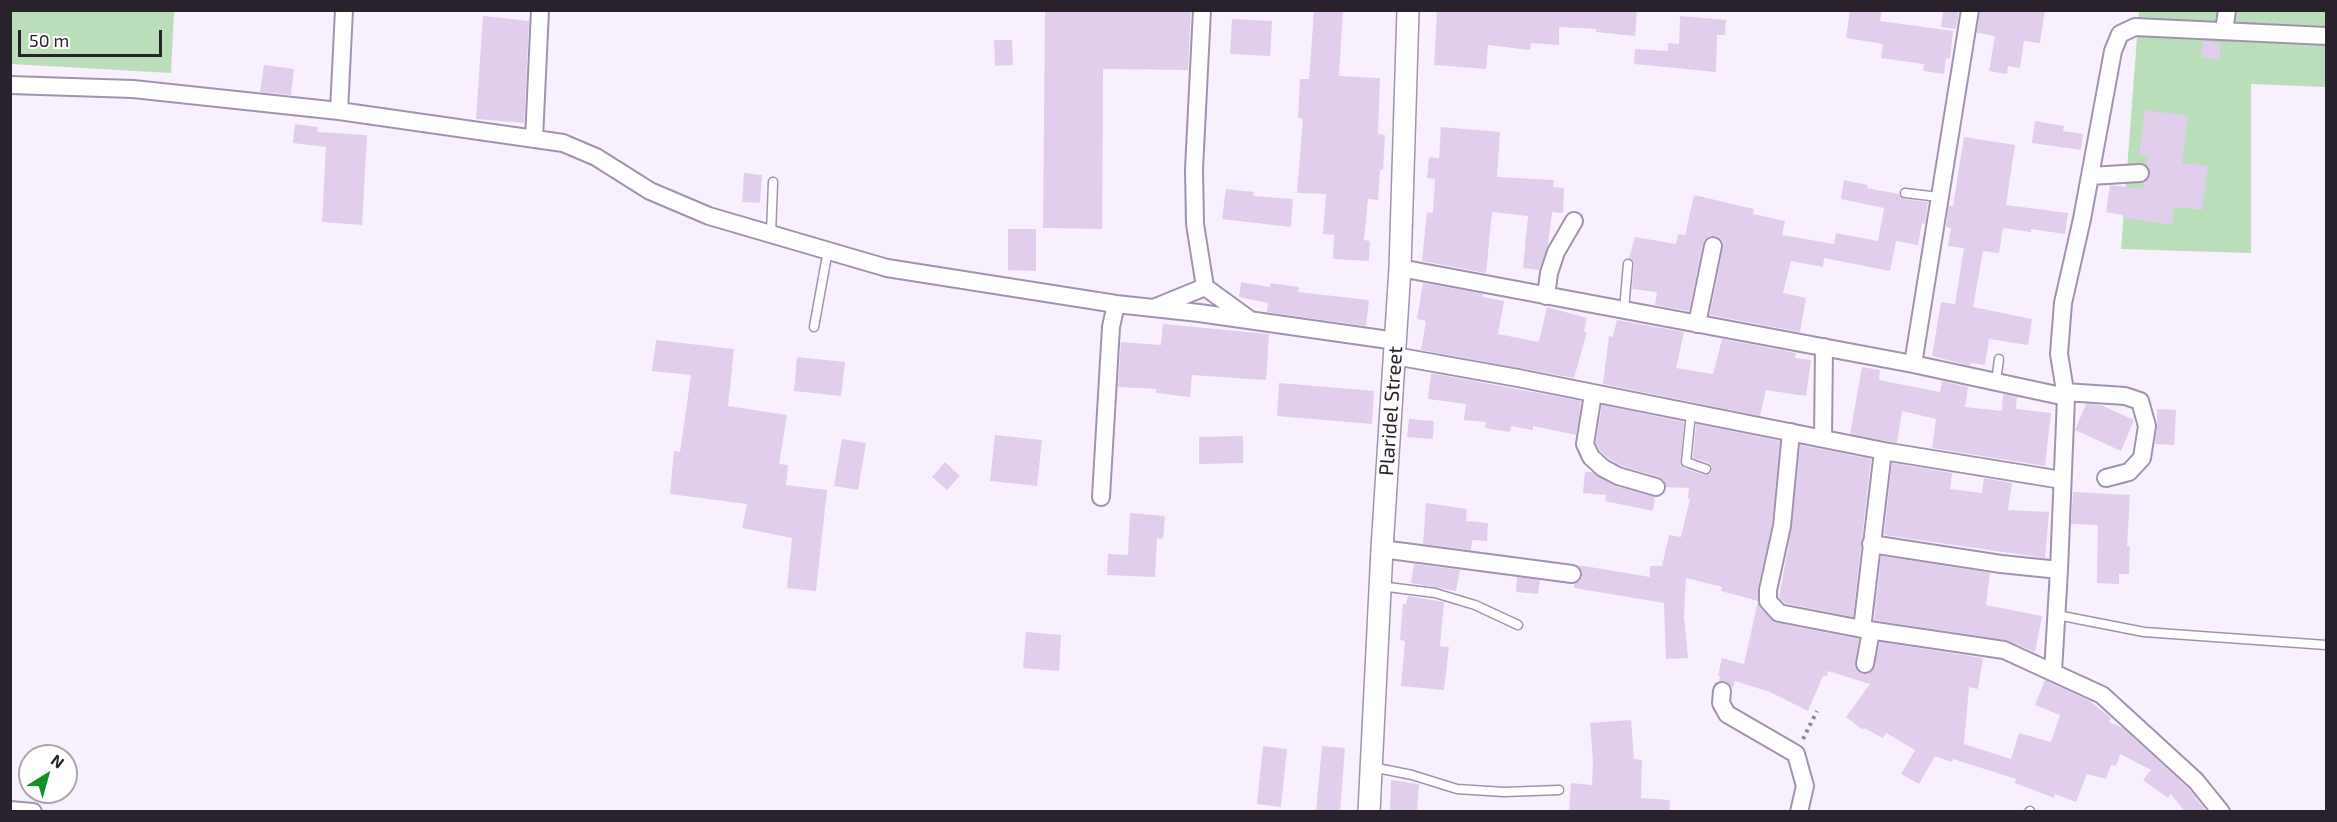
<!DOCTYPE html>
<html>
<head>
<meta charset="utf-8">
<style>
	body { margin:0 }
	#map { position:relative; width:2337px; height:822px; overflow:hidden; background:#f8f1fd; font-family:"Exo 2",sans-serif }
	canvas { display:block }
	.frame { position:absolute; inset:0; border:12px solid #29222d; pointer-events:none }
	.north { position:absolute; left:18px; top:744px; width:60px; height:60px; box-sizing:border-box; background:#fff; border:2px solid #a9a7ab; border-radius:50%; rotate:37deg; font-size:16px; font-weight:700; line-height:24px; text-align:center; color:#29222d }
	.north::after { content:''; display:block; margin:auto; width:21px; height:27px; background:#0f9223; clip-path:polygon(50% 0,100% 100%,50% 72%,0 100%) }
	.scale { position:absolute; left:18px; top:30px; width:144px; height:27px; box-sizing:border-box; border:3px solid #29222d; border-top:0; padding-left:8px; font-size:18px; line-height:21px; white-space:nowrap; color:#29222d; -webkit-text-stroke:4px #fff; paint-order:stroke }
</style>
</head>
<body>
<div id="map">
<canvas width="2337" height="822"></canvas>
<div class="frame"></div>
<div class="north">N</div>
<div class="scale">50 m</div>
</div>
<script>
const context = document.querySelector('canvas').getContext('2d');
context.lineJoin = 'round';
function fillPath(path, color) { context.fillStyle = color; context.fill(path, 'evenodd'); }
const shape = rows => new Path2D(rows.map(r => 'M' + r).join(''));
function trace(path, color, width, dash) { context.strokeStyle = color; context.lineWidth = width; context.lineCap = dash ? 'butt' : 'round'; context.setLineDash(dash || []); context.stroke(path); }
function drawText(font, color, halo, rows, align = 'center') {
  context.font = font + ' "Exo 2",sans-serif'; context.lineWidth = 4.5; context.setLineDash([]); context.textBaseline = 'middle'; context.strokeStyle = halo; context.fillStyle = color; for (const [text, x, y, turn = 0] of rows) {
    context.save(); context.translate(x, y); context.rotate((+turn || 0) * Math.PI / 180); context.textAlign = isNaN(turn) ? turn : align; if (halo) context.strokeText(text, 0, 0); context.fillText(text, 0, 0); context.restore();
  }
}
fillPath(shape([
	[10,11,174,11,171,73,11,64],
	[2139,11,2326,11,2326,87,2251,84,2251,253,2121,249]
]), '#badeb9');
fillPath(shape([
	[1045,10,1191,10,1188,70,1103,69,1102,229,1043,228],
	[1318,10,1343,10,1339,76,1380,78,1378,134,1385,135,1383,170,1380,170,1378,200,1368,199,1364,240,1370,241,1369,261,1333,259,1334,235,1323,234,1326,194,1297,193,1303,119,1298,118,1300,79,1309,79,1314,12],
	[1437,10,1637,10,1635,36,1596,32,1596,29,1559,27,1559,45,1531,43,1530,50,1488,45,1486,69,1434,65],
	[1850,10,1882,10,1880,21,1953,31,1950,59,1946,58,1944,74,1923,71,1924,64,1881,58,1883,44,1846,38],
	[1943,10,1959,10,1956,29,1941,27],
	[1980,10,2045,10,2040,43,2024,41,2020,68,2008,66,2007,74,1989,71,1995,36,1977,33],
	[483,16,529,21,524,123,476,119],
	[1680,16,1726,20,1725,35,1717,35,1716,72,1634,64,1635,49,1668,51,1668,43,1679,44],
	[1232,19,1272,21,1270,56,1230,54],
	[994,40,1012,40,1013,65,995,66],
	[2203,41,2221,44,2219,60,2201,57],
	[264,65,294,69,291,95,260,92],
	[2145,110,2188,116,2182,163,2208,166,2202,210,2174,207,2172,225,2123,218,2123,215,2106,212,2110,185,2143,189,2144,182,2150,177,2150,172,2147,165,2148,157,2139,156],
	[2035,121,2064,126,2063,131,2083,134,2081,150,2032,143],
	[295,124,318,127,317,132,367,135,362,225,322,222,326,147,293,143],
	[1441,127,1500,132,1497,177,1554,180,1553,187,1564,188,1563,213,1552,212,1548,245,1539,270,1523,268,1528,216,1492,212,1486,273,1422,261,1427,212,1433,213,1435,179,1427,178,1429,157,1439,158],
	[1964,137,2015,145,2006,205,2068,213,2065,234,2031,229,2031,232,2003,228,1999,253,1983,251,1973,307,2032,319,2028,345,1989,339,1985,365,1971,363,1971,366,1932,356,1941,302,1955,304,1964,248,1948,246,1951,228,1946,227,1949,206,1953,206],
	[744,173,762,175,760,203,742,202],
	[1844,180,1868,185,1867,188,1899,194,1904,199,1928,202,1925,224,1922,223,1918,245,1896,241,1890,271,1824,258,1823,267,1791,261,1783,293,1806,298,1800,332,1710,315,1723,248,1723,242,1716,236,1709,236,1703,243,1689,311,1655,305,1657,292,1632,289,1634,264,1629,258,1635,237,1676,244,1678,234,1685,235,1694,195,1754,209,1753,214,1785,221,1782,235,1834,244,1836,233,1878,241,1884,208,1841,199],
	[1226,189,1254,192,1253,196,1293,199,1291,227,1222,219],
	[1008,229,1036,229,1036,271,1008,270],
	[1241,282,1270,287,1270,283,1299,287,1298,292,1369,300,1366,326,1267,312,1268,303,1239,297],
	[1423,283,1483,294,1483,297,1504,301,1498,334,1539,342,1547,307,1587,318,1584,332,1587,332,1574,378,1421,350,1426,321,1417,319],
	[1617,320,1684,332,1676,368,1713,374,1722,339,1796,353,1795,358,1811,360,1806,396,1766,390,1760,416,1603,384,1609,336,1613,337],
	[1163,324,1269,334,1266,380,1192,375,1190,397,1156,393,1156,389,1118,387,1121,342,1161,345],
	[656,340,734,349,728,406,787,415,779,464,788,465,786,485,827,490,816,591,787,588,792,538,742,528,747,504,670,494,674,451,680,452,691,375,652,371],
	[797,357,845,362,841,396,794,391],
	[1862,367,1880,370,1879,380,1940,392,1942,381,1968,387,1965,407,2002,411,2003,394,2017,397,2016,409,2051,413,2045,466,1932,448,1936,419,1902,411,1897,443,1850,434],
	[1431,373,1581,401,1576,435,1533,426,1533,430,1511,426,1510,432,1485,428,1486,422,1464,420,1466,404,1428,399],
	[1279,383,1374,391,1372,424,1277,416],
	[2086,404,2101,405,2134,420,2121,451,2075,430],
	[1602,405,1684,422,1680,465,1684,468,1704,475,1711,473,1712,468,1709,463,1693,458,1696,424,1780,441,1772,524,1758,588,1758,601,1721,591,1722,587,1686,578,1684,616,1688,658,1666,659,1664,603,1574,588,1574,584,1580,581,1582,576,1582,571,1578,565,1650,577,1650,566,1662,566,1669,535,1681,537,1690,499,1688,499,1689,488,1666,487,1664,480,1659,477,1622,466,1609,459,1600,451,1596,442],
	[2157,409,2176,410,2174,445,2155,444,2157,428],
	[1409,419,1434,421,1433,439,1407,437],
	[995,435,1042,440,1037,486,990,481],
	[1243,436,1243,463,1199,464,1199,437],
	[842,439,866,443,858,490,834,486],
	[1800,445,1871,459,1853,617,1784,603,1779,597,1792,527],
	[945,462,960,476,947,490,932,477],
	[1892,463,1952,473,1950,489,1982,493,1984,478,2012,483,2008,510,2049,512,2045,558,1884,535],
	[1585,472,1592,472,1615,486,1655,497,1653,511,1605,501,1606,495,1583,493],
	[2073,492,2130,495,2127,546,2130,546,2129,574,2119,574,2119,584,2097,583,2098,525,2071,524],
	[1426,503,1467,509,1466,521,1488,523,1487,541,1472,540,1471,550,1423,544],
	[1130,513,1165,516,1163,539,1157,538,1155,577,1107,575,1108,554,1128,555],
	[1881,556,1990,573,1986,605,2042,616,2035,652,2006,640,1874,620],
	[1414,564,1460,570,1456,591,1411,583],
	[1517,577,1540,580,1538,594,1516,592],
	[1408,596,1444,602,1440,646,1449,647,1444,690,1401,686,1405,641,1400,640,1403,604,1406,604],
	[1758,601,1760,608,1776,623,1859,639,1855,667,1863,674,1869,674,1873,670,1880,642,1983,658,1978,689,1969,687,1964,744,2011,759,2019,733,2051,742,2060,715,2035,705,2045,680,2090,701,2111,718,2109,722,2123,728,2188,788,2207,812,2185,812,2171,794,2168,798,2143,780,2151,770,2120,754,2116,766,2111,765,2106,779,2087,774,2076,802,2055,794,2054,798,2015,783,2016,779,1953,759,1952,762,1935,756,1919,784,1901,774,1915,750,1886,733,1883,738,1864,728,1863,730,1846,717,1870,684,1828,671,1827,676,1823,676,1808,711,1770,692,1735,681,1733,688,1727,682,1719,681,1720,677,1718,676,1722,658,1744,664],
	[1026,632,1061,635,1059,671,1023,668],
	[1631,720,1634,759,1642,760,1641,798,1670,800,1669,812,1569,812,1571,783,1592,785,1593,761,1590,723],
	[1263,746,1287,749,1281,807,1257,804],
	[1322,746,1345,748,1340,812,1316,812],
	[1391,780,1419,784,1417,812,1390,812]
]), '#e0ceec');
const service = shape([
	[1905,193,1939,197],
	[771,234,773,182],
	[1624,310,1628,264],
	[814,327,828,250],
	[1996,382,1999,359],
	[1691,413,1686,462,1706,469],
	[1380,586,1435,593,1475,605,1518,625],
	[2057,615,2144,632,2326,645],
	[1372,767,1412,775,1457,789,1504,792,1559,790],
	[2029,812,2030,811]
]);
const minor = shape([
	[344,10,339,111,563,143,596,157,650,191,709,216,887,268,1116,304,1199,313,1396,341],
	[1202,10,1194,169,1195,224,1205,287,1249,319],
	[2224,31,2227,10],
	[10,85,133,89,339,111],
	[534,139,540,10],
	[2090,176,2140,173],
	[1400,268,1913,364,2066,397,2059,570,2053,672],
	[1546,296,1549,273,1556,252,1574,221],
	[1156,307,1205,287],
	[1697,324,1713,246],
	[1395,356,1518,378,1884,451],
	[1913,364,1970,10],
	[2065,392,2125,396,2140,401,2147,426,2142,458,2129,472,2106,478],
	[1593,394,1585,444,1591,457,1603,468,1618,476,1656,487],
	[2066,397,2059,354,2063,303,2082,219,2113,51,2120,34,2135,27,2326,36],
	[1791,432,1782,526,1768,590,1768,601,1779,613,1862,629],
	[1823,439,1824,347],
	[2062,480,1883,451,1862,629,2004,650,2102,695,2196,781,2221,812],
	[1101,497,1111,327,1116,304],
	[1871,544,2001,564,2059,570],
	[1382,549,1572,574],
	[1865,664,1871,631],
	[1722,691,1721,703,1727,714,1796,754,1805,786,1799,812],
	[10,810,33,812]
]);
const tertiary = shape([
	[1369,812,1382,549,1400,268,1408,10]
]);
trace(service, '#a392af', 11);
trace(minor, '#a392af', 20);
trace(tertiary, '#a392af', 24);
trace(shape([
	[1803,739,1817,711]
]), '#8d8691', 4, [3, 4.5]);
trace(service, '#fff', 8);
trace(minor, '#fff', 16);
trace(tertiary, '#fff', 21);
drawText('20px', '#29222d', '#fff', [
	["Plaridel Street",1391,411,-86]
]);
</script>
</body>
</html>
